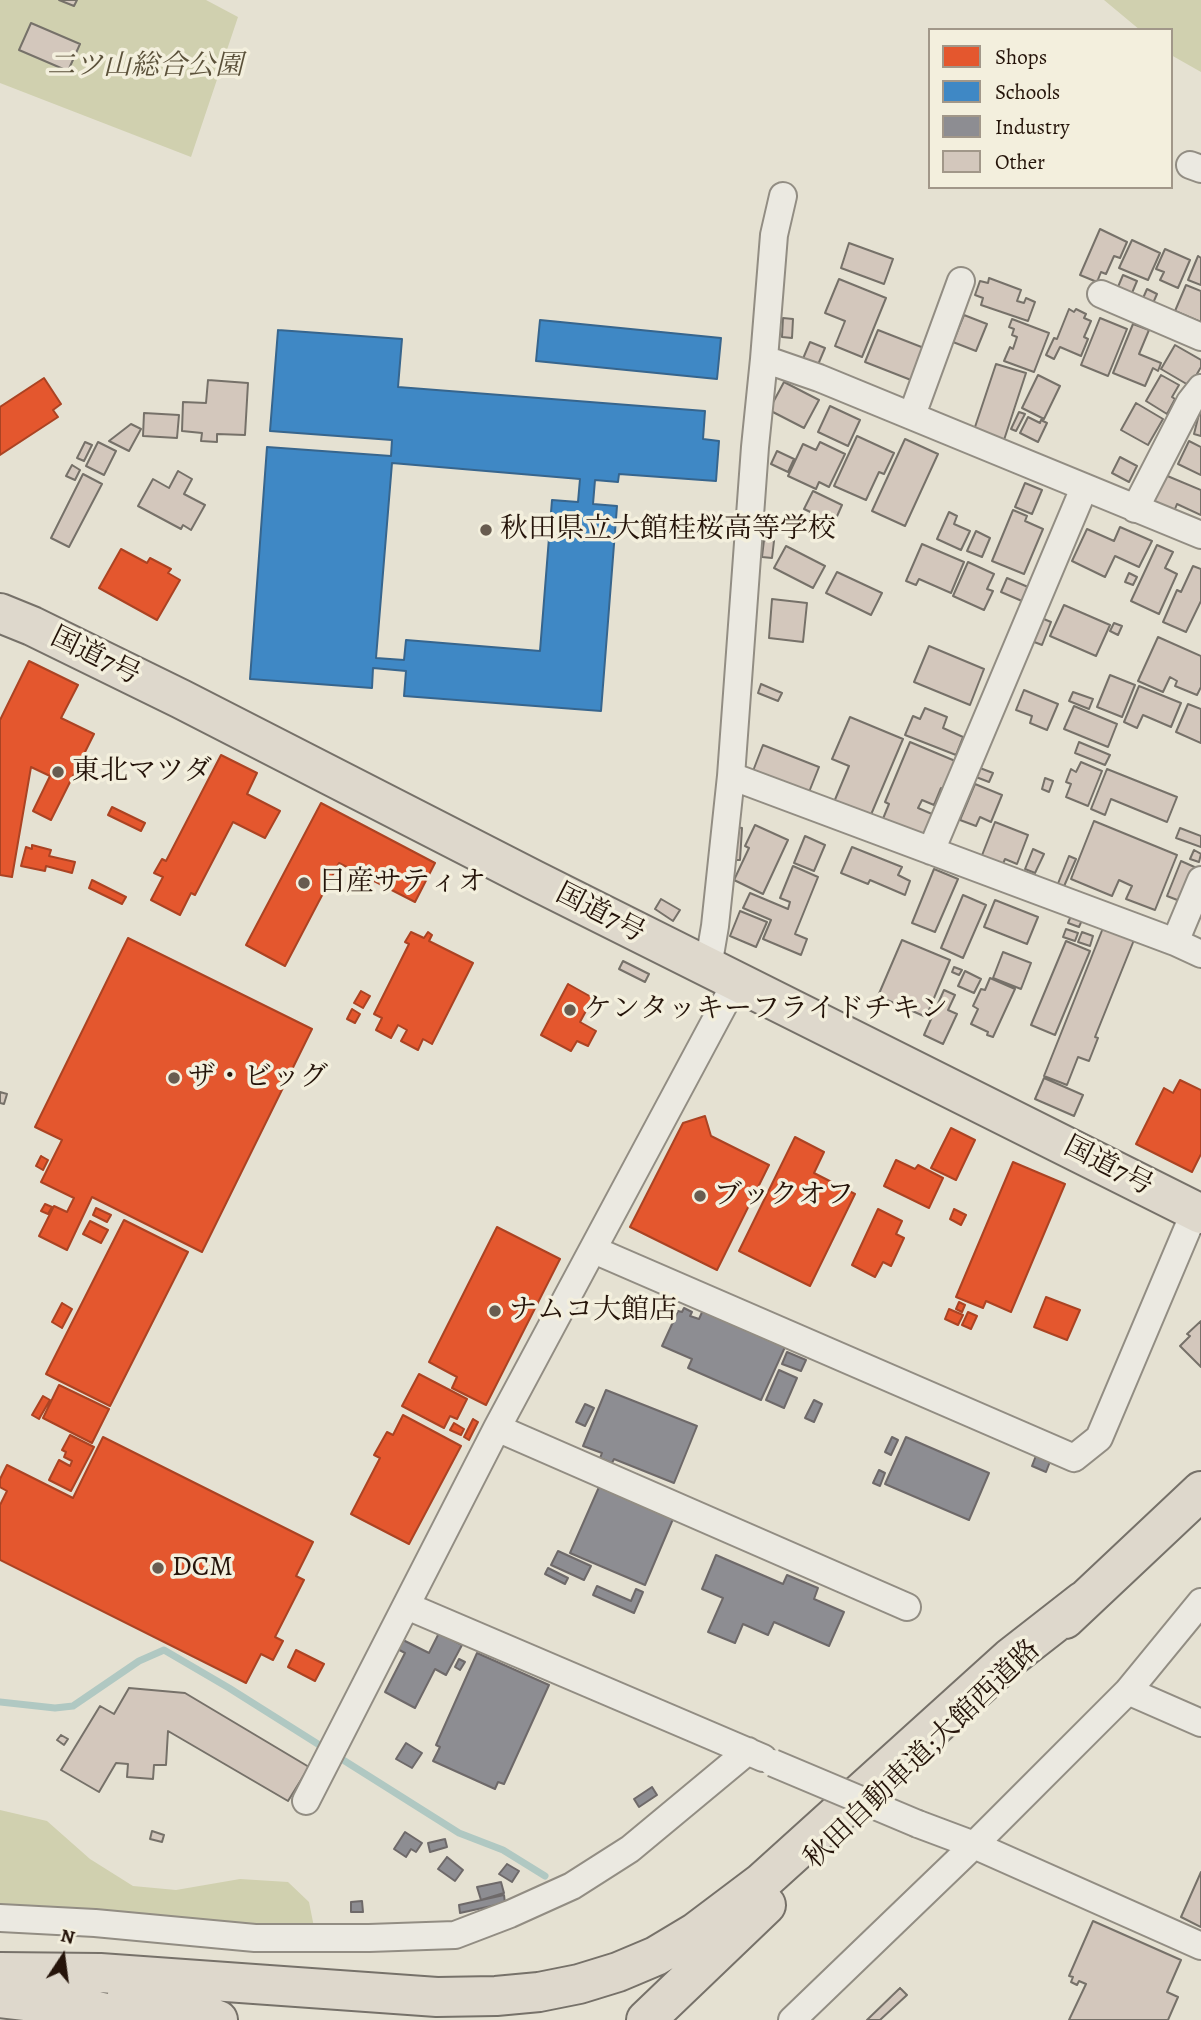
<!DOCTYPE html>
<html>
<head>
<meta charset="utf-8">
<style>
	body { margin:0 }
	#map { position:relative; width:1201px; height:2020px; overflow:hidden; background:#e5e1d2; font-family:Alegreya,serif }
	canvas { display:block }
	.legend { position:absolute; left:928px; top:28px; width:245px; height:161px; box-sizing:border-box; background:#f3efdd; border:2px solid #a19789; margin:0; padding:9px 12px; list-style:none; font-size:21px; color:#25140a }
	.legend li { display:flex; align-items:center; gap:14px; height:35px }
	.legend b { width:35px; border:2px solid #a19789 }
	.north { position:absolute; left:28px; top:1922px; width:70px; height:70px; -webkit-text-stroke:5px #f3efdd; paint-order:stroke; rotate:13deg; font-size:19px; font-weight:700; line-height:28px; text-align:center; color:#25140a }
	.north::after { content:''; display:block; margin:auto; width:24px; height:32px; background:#25140a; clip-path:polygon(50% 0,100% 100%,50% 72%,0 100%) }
</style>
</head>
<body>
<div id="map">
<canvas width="1201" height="2020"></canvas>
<ul class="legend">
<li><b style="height:19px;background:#e4572e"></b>Shops</li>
<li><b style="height:19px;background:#3f88c5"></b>Schools</li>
<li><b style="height:19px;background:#8d8d92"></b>Industry</li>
<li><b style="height:19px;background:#d3c7bc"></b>Other</li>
</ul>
<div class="north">N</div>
</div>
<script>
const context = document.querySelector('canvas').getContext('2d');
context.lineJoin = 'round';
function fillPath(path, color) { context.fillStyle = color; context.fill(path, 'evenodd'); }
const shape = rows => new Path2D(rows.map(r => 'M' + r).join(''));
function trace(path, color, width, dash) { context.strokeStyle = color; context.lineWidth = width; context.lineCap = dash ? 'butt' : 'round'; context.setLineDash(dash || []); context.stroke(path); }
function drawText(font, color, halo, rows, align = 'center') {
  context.font = font + ' Alegreya,"Noto Serif JP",serif'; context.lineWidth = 7; context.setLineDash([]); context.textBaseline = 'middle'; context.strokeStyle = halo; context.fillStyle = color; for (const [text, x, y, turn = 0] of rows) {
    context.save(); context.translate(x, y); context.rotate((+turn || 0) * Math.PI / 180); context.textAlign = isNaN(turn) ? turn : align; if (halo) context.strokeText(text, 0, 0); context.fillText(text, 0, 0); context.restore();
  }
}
fillPath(shape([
	[0,0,206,0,238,17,191,157,0,83],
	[1104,0,1201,0,1201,72,1171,55,1171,30,1140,30],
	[0,1810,47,1821,90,1859,133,1886,176,1890,240,1879,288,1882,309,1902,314,1927,240,1927,0,1904]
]), '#d0d0af');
const shops = shape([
	[44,378,61,404,53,410,58,417,0,455,0,407,44,378],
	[121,549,147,563,150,558,171,569,168,573,180,580,157,620,99,588,121,549],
	[29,661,78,685,61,718,94,734,51,820,33,811,50,776,31,767,12,877,0,875,0,720,29,661],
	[221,755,257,773,247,794,280,811,265,838,233,822,195,895,191,893,180,915,151,900,163,877,154,873,162,859,166,861,221,755],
	[321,803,435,863,415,902,339,863,285,966,246,945,321,803],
	[112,807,145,823,141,831,108,815,112,807],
	[32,845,51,850,49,856,75,862,72,873,46,866,45,871,21,866,26,847,32,849,32,845],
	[92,880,126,897,122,904,89,888,92,880],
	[411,932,424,938,428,932,432,935,429,941,473,963,432,1044,423,1039,418,1050,401,1041,407,1030,398,1025,391,1038,376,1030,382,1018,374,1014,409,944,405,942,411,932],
	[128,938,312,1029,202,1252,92,1197,67,1250,39,1236,54,1206,67,1212,74,1198,41,1182,62,1140,35,1127,128,938],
	[568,984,593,998,580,1022,596,1031,588,1046,577,1041,571,1051,541,1035,568,984],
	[361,991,370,996,363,1008,354,1003,361,991],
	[352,1009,360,1014,355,1023,347,1019,352,1009],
	[1180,1080,1201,1090,1201,1154,1192,1172,1136,1144,1164,1088,1173,1093,1180,1080],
	[705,1116,711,1136,769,1165,717,1270,630,1227,683,1123,705,1116],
	[951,1128,975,1140,956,1180,931,1168,951,1128],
	[795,1137,824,1152,814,1173,855,1194,810,1286,739,1251,795,1137],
	[41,1156,48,1160,43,1170,36,1166,41,1156],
	[896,1160,915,1169,918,1165,943,1178,929,1208,884,1186,896,1160],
	[1013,1162,1065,1184,1011,1312,986,1301,983,1308,956,1297,1013,1162],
	[45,1204,52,1207,48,1214,41,1211,45,1204],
	[96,1208,111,1215,107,1222,93,1215,96,1208],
	[878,1209,902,1221,896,1234,904,1238,891,1266,883,1262,875,1277,852,1265,878,1209],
	[954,1209,966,1215,961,1225,950,1219,954,1209],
	[124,1220,188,1252,110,1406,46,1374,124,1220],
	[90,1221,108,1230,101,1243,83,1234,90,1221],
	[497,1227,560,1259,486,1405,452,1388,457,1377,429,1362,497,1227],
	[1046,1297,1080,1310,1067,1340,1034,1327,1046,1297],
	[959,1302,965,1305,962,1312,956,1309,959,1302],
	[62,1303,72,1309,62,1328,52,1322,62,1303],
	[949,1309,963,1315,958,1325,945,1319,949,1309],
	[968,1312,977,1316,971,1329,962,1325,968,1312],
	[419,1374,467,1399,457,1419,450,1416,444,1428,402,1406,419,1374],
	[59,1385,109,1409,92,1443,43,1418,59,1385],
	[43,1396,50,1400,39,1419,32,1415,43,1396],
	[403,1415,461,1446,409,1544,351,1514,380,1458,374,1455,387,1432,393,1435,403,1415],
	[473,1419,478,1422,469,1440,464,1437,473,1419],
	[454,1423,464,1429,461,1435,450,1430,454,1423],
	[70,1435,94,1447,71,1491,49,1480,59,1460,70,1466,72,1461,64,1457,66,1452,62,1450,70,1435],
	[103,1437,313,1542,296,1576,304,1580,275,1637,283,1641,273,1660,261,1654,246,1683,0,1560,0,1505,7,1491,0,1487,0,1479,7,1465,73,1498,103,1437],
	[296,1650,324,1664,315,1681,288,1667,296,1650]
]);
fillPath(shops, '#e4572e');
trace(shops, '#ab4323', 2);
const schools = shape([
	[540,320,721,338,717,379,536,361,540,320],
	[278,330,402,339,398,387,705,411,703,439,719,441,716,481,619,474,618,482,595,480,593,504,617,506,601,711,404,696,406,671,373,668,372,688,250,679,267,447,391,456,392,440,270,431,278,330],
	[392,463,580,479,578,502,552,500,540,651,406,640,404,660,376,658,392,463]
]);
fillPath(schools, '#3f88c5');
trace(schools, '#37658d', 2);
const industry = shape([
	[684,1308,692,1312,690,1316,699,1319,703,1310,785,1347,761,1400,688,1368,692,1359,662,1346,678,1311,682,1312,684,1308],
	[787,1352,806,1360,801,1371,782,1364,787,1352],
	[779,1370,797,1378,784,1408,766,1400,779,1370],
	[606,1390,697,1426,674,1483,614,1459,612,1463,600,1458,602,1453,583,1446,606,1390],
	[814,1400,822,1404,814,1422,805,1418,814,1400],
	[585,1404,594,1408,585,1426,576,1422,585,1404],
	[892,1437,898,1440,891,1455,885,1452,892,1437],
	[906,1437,989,1473,969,1520,885,1484,906,1437],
	[1037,1453,1051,1459,1046,1472,1032,1466,1037,1453],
	[879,1470,885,1473,880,1486,873,1483,879,1470],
	[599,1487,673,1519,645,1585,570,1553,599,1487],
	[558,1551,591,1566,584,1580,551,1565,558,1551],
	[716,1555,783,1584,787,1575,818,1588,814,1599,844,1612,829,1646,774,1622,768,1635,743,1624,735,1643,708,1632,723,1598,702,1589,716,1555],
	[548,1568,568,1578,565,1584,545,1574,548,1568],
	[597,1586,631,1601,636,1589,643,1592,634,1613,593,1595,597,1586],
	[439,1633,462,1645,446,1675,435,1669,415,1708,385,1692,405,1653,392,1646,397,1637,429,1653,439,1633],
	[477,1653,549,1685,504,1784,498,1782,495,1789,433,1761,440,1747,436,1745,477,1653],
	[459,1659,465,1662,460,1670,455,1667,459,1659],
	[406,1743,422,1753,412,1768,396,1759,406,1743],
	[652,1787,657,1795,639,1807,634,1799,652,1787],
	[405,1832,422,1843,416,1852,411,1849,406,1857,394,1849,405,1832],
	[445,1839,447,1847,430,1852,428,1843,445,1839],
	[447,1857,463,1870,455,1881,438,1869,447,1857],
	[507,1864,519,1871,512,1882,499,1874,507,1864],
	[501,1882,504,1893,481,1900,477,1887,501,1882],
	[504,1895,505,1903,460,1913,459,1905,504,1895],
	[362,1901,363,1912,351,1912,351,1902,362,1901]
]);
fillPath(industry, '#8d8d92');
trace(industry, '#6e6969', 2);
trace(shape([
	[0,1702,55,1708,73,1706,139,1661,164,1650,229,1688,459,1833,503,1850,545,1876]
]), '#b0c8c2', 7);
const building = shape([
	[59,0,77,0,74,6,59,0],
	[31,23,80,44,68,71,19,50,31,23],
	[1100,229,1127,242,1120,258,1114,256,1106,274,1101,272,1097,282,1080,275,1100,229],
	[1132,240,1160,253,1148,280,1119,268,1132,240],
	[849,243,893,259,884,284,841,268,849,243],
	[1165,249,1190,260,1178,288,1160,280,1164,272,1156,269,1165,249],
	[1198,256,1201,258,1201,285,1188,280,1198,256],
	[1123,275,1137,281,1129,300,1115,294,1123,275],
	[989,278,1021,290,1017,301,1024,303,1026,298,1035,302,1028,321,981,305,983,298,975,295,980,281,988,283,989,278],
	[839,279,886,298,862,357,835,346,845,321,825,313,839,279],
	[1186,285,1201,291,1201,322,1175,311,1186,285],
	[1147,289,1157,294,1150,310,1140,305,1147,289],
	[1069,309,1074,312,1076,309,1086,314,1084,318,1091,321,1084,337,1088,339,1081,356,1060,347,1054,359,1046,355,1054,338,1057,339,1069,309],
	[964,315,987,324,976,351,953,342,964,315],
	[783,318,793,319,792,338,782,337,783,318],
	[1100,318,1127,329,1108,376,1081,365,1100,318],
	[1012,319,1049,333,1034,372,1004,361,1010,347,1013,349,1017,337,1012,335,1014,329,1009,327,1012,319],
	[1133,324,1149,330,1139,354,1161,363,1158,371,1153,368,1145,386,1113,373,1133,324],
	[878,330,924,348,911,380,865,362,878,330],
	[810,342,825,348,817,367,802,361,810,342],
	[1175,345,1201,360,1201,367,1190,386,1161,369,1175,345],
	[996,364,1026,373,1003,443,973,433,996,364],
	[1038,375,1060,386,1044,419,1022,408,1038,375],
	[1161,375,1179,385,1172,397,1175,399,1167,414,1146,401,1161,375],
	[208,380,248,383,245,435,217,434,217,442,201,441,202,433,182,431,183,402,206,403,208,380],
	[784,382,819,400,804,428,769,410,784,382],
	[1136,403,1163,419,1148,445,1121,430,1136,403],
	[830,406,860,420,848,446,818,432,830,406],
	[1200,410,1201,410,1201,436,1194,434,1200,410],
	[1019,412,1025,414,1016,431,1011,429,1019,412],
	[144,413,179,415,177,438,143,436,144,413],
	[1028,417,1040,423,1041,420,1047,423,1038,442,1020,433,1028,417],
	[131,424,141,429,129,451,109,441,131,424],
	[857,436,894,453,884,474,879,472,866,500,834,486,857,436],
	[905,439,938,454,905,526,872,511,905,439],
	[1189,441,1201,447,1201,475,1178,464,1189,441],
	[85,442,92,445,84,461,77,458,85,442],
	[98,442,116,451,104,475,86,466,98,442],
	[820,442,845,454,829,487,819,482,816,489,788,476,803,444,816,450,820,442],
	[777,451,794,459,788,472,771,464,777,451],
	[1120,457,1137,466,1129,482,1112,473,1120,457],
	[72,465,80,470,75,480,66,476,72,465],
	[178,471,192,479,184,494,205,505,191,530,183,525,181,529,138,506,153,479,169,488,178,471],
	[83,474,102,484,69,547,51,538,83,474],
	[1165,475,1201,490,1201,515,1177,504,1173,514,1152,505,1165,475],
	[1025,483,1042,490,1032,514,1015,507,1025,483],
	[813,491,842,505,834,523,804,509,813,491],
	[1013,510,1027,516,1025,521,1043,529,1024,574,992,561,1013,510],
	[949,512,957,516,954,524,970,531,961,550,937,539,949,512],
	[1120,527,1152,541,1139,567,1115,556,1105,577,1072,561,1087,529,1114,541,1120,527],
	[976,531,990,538,982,557,967,551,976,531],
	[764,540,774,541,772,558,762,557,764,540],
	[922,544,964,562,951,593,919,579,916,585,906,581,922,544],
	[1157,545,1173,552,1165,568,1177,574,1159,614,1131,601,1157,545],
	[786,546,825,566,813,588,774,568,786,546],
	[968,562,994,574,987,589,993,591,984,610,953,596,968,562],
	[1193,566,1201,569,1201,601,1186,632,1163,622,1177,590,1181,592,1193,566],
	[837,572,882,593,871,615,826,593,837,572],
	[1129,573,1137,577,1133,585,1125,582,1129,573],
	[1007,578,1028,587,1022,601,1001,592,1007,578],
	[772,599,807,603,803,642,769,638,772,599],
	[1064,605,1110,625,1096,656,1050,636,1064,605],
	[1039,617,1051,622,1042,645,1029,640,1039,617],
	[1114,623,1122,626,1118,635,1110,631,1114,623],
	[1158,637,1201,656,1201,687,1197,695,1175,686,1177,681,1170,677,1163,692,1138,681,1158,637],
	[929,646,984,669,970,705,914,682,929,646],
	[1110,675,1135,685,1122,717,1097,707,1110,675],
	[761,684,782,693,778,701,758,693,761,684],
	[1139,686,1181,703,1171,727,1143,715,1137,728,1124,722,1139,686],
	[1024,690,1058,704,1047,730,1030,723,1032,716,1016,710,1024,690],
	[1073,692,1093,699,1089,709,1069,701,1073,692],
	[1188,704,1201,709,1201,743,1176,732,1188,704],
	[1074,706,1117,724,1108,747,1064,729,1074,706],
	[925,708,947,717,943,728,963,737,956,755,905,735,913,716,920,719,925,708],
	[850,717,903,739,870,817,834,802,849,766,832,759,850,717],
	[910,742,960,763,948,791,941,788,934,805,922,800,918,808,939,817,927,845,880,826,889,804,885,802,910,742],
	[1079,742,1110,755,1105,765,1075,753,1079,742],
	[763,745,819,767,809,792,753,771,763,745],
	[1081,762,1102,771,1088,806,1066,797,1071,784,1066,782,1071,769,1076,772,1081,762],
	[980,768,993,773,989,782,976,777,980,768],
	[1107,769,1177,797,1167,822,1111,799,1105,815,1091,809,1107,769],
	[1045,778,1053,781,1049,792,1042,789,1045,778],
	[975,784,1002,795,991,822,980,817,976,826,960,820,975,784],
	[1094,821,1177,855,1155,910,1126,899,1132,886,1119,880,1112,896,1071,879,1094,821],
	[995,822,1028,835,1017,864,1005,859,1000,871,979,863,995,822],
	[755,825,788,840,763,894,734,880,749,848,745,846,755,825],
	[736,827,742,828,740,860,734,860,736,827],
	[1180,828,1201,836,1201,847,1176,838,1180,828],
	[805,836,825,845,814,871,794,863,805,836],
	[852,847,902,867,898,875,910,881,905,895,870,880,868,884,841,873,852,847],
	[1033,849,1044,854,1035,873,1025,869,1033,849],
	[1194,850,1201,854,1199,862,1190,859,1194,850],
	[1069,856,1076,859,1061,893,1055,891,1069,856],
	[1181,861,1199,869,1185,903,1167,896,1181,861],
	[793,866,818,877,795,934,807,939,801,955,763,939,771,920,743,908,750,893,788,909,790,902,780,898,793,866],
	[934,869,958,879,935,932,912,923,934,869],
	[963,895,986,905,963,958,941,948,963,895],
	[661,899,680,910,673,921,655,909,661,899],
	[995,900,1038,917,1027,944,984,927,995,900],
	[740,911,767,922,756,947,730,936,740,911],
	[1071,916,1082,920,1079,927,1068,923,1071,916],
	[1103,928,1134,940,1095,1037,1098,1038,1089,1061,1078,1057,1067,1085,1044,1076,1103,928],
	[1066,929,1078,933,1075,941,1063,937,1066,929],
	[1082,932,1093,936,1090,946,1078,942,1082,932],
	[902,940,950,960,926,1017,878,996,902,940],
	[1066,941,1090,951,1055,1035,1031,1025,1066,941],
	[1003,952,1031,963,1021,989,993,978,1003,952],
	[623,961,649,974,645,982,619,969,623,961],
	[954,967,962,970,959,975,952,972,954,967],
	[965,971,981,979,974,993,958,986,965,971],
	[990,978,1015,989,993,1037,987,1035,988,1032,971,1024,978,1009,973,1006,981,989,985,990,990,978],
	[944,990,955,995,948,1010,957,1014,943,1044,924,1035,944,990],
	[1044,1078,1083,1095,1074,1116,1035,1099,1044,1078],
	[0,1092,7,1094,4,1104,0,1103,0,1092],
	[1201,1321,1201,1367,1180,1346,1190,1336,1187,1334,1201,1321],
	[129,1688,185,1693,309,1767,288,1801,168,1731,166,1765,154,1765,153,1779,127,1777,128,1764,116,1763,99,1792,61,1770,100,1706,114,1714,129,1688],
	[61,1735,68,1739,64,1745,57,1740,61,1735],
	[152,1831,164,1835,162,1842,150,1839,152,1831],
	[1201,1872,1201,1927,1181,1917,1201,1872],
	[1093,1921,1181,1960,1167,1992,1178,1997,1168,2020,1069,2020,1086,1984,1079,1981,1077,1985,1071,1982,1073,1977,1069,1976,1093,1921],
	[900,1988,907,1995,880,2020,867,2020,900,1988]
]);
fillPath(building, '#d3c7bc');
trace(building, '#767169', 2);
const minor = shape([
	[1190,165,1201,169],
	[1101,294,1201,337],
	[764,359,819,378,1201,535],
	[912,415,961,281],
	[1135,509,1190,402,1201,388],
	[731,776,1175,942,1201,954],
	[931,851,1084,488],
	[1175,942,1201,880],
	[708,967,715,926,731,776,755,447,764,359,774,235,783,196],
	[594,1250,1074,1458,1099,1438,1195,1211],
	[497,1428,907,1607],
	[407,1606,763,1758],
	[1128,1691,1201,1723],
	[306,1801,497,1428,736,982],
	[918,1824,974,1845,1201,1946],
	[0,1918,95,1923,255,1938,369,1938,455,1935,510,1914,572,1886,630,1849,748,1751],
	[792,2020,974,1845,1128,1691,1201,1602]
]);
const highway = shape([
	[0,613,32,626,181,699,534,880,1201,1214],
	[1065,1619,1201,1491],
	[0,1972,100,1973,437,1997,496,1996,539,1992,579,1984,618,1972,656,1956,696,1932,761,1883,1010,1658,1083,1601],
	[127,1992,177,2005,218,2020],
	[0,1998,83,2008,141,2020],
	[646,2020,766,1905]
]);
trace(minor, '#928d83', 30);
trace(highway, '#767169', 42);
trace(minor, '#ebe9e1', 26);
trace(highway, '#ded8cc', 38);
const minorBridge = shape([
	[773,1763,918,1824]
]);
trace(minorBridge, '#928d83', 30, []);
trace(minorBridge, '#ebe9e1', 26);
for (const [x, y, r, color] of [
	[486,530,7,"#685c50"],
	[58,772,7,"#685c50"],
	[304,883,7,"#685c50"],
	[570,1010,7,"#685c50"],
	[174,1078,7,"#685c50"],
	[700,1196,7,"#685c50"],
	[495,1311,7,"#685c50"],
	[158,1568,7,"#685c50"]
]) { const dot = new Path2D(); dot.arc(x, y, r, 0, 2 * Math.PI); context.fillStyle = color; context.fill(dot); trace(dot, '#f3efdd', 2.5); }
drawText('italic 28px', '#5b513a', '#f3efdd', [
	["二ツ山総合公園",145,67]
]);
drawText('28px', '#25140a', '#f3efdd', [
	["秋田県立大館桂桜高等学校",500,530],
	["東北マツダ",72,772],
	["日産サティオ",318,883],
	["ケンタッキーフライドチキン",584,1010],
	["ザ・ビッグ",188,1078],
	["ブックオフ",714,1196],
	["ナムコ大館店",509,1311],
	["DCM",172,1568]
], 'left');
drawText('28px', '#25140a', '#f3efdd', [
	["国道7号",95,657,26],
	["国道7号",600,914,27],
	["国道7号",1108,1167,27],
	["秋田自動車道;大館西道路",923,1755,-44]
]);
</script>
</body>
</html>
